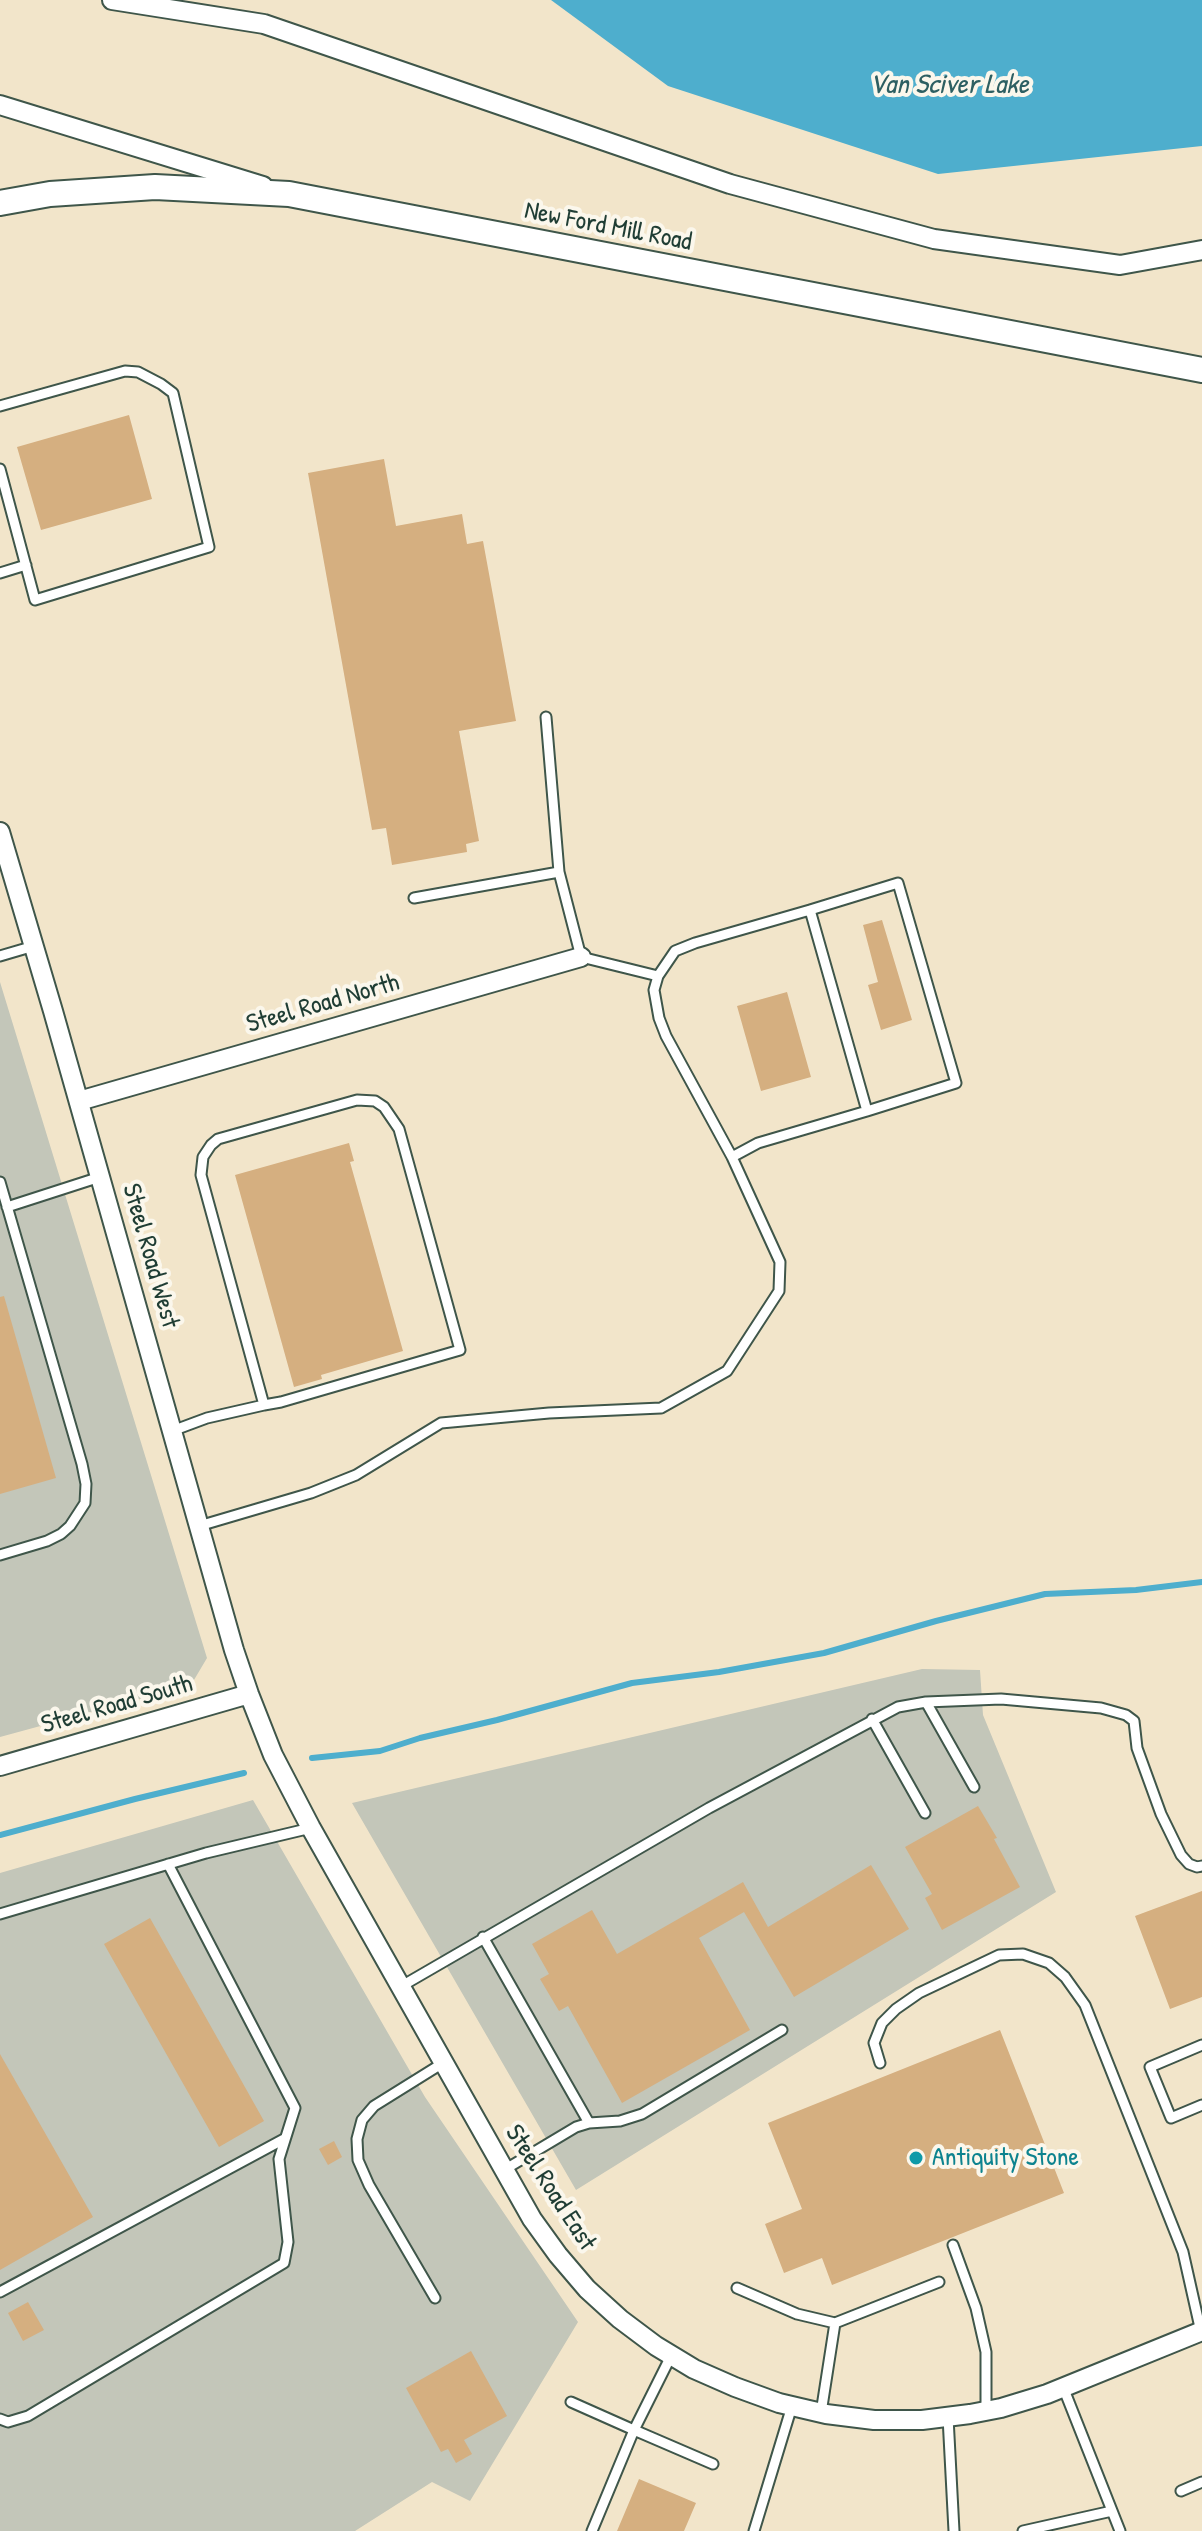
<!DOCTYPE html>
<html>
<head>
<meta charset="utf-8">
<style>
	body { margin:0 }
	canvas { display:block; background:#f2e5ca }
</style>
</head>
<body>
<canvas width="1202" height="2531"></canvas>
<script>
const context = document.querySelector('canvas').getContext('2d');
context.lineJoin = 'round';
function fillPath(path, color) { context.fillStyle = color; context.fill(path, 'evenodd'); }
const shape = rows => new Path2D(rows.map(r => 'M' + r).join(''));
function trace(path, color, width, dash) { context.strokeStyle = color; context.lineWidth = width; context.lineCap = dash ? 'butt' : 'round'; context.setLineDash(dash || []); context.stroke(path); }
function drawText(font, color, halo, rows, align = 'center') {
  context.font = font + ' "Patrick Hand",sans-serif'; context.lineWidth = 8; context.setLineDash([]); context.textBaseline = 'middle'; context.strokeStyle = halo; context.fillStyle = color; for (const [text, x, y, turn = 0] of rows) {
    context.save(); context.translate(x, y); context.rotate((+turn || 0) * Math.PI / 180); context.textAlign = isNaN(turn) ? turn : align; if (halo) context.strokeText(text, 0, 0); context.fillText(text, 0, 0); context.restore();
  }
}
fillPath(shape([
	[0,982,207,1658,191,1685,0,1737],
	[922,1669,980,1670,983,1715,1056,1892,576,2190,352,1803],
	[253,1800,425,2097,578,2322,470,2501,432,2482,355,2531,0,2531,0,1873]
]), '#c3c6b9');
fillPath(shape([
	[551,0,1202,0,1202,146,938,174,668,86]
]), '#4eaecd');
trace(shape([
	[312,1758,380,1751,420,1738,497,1720,632,1683,719,1672,824,1653,936,1621,1045,1594,1136,1590,1202,1582],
	[0,1835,135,1799,244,1773]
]), '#4eaecd', 6);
fillPath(shape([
	[129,415,152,499,41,530,17,447],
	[384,459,396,526,462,514,467,544,483,541,516,721,459,731,479,841,466,844,467,852,392,865,386,828,372,830,308,473],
	[882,920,912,1020,881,1030,868,985,878,982,863,925],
	[787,992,811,1077,761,1091,737,1006],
	[349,1143,354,1161,350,1162,403,1351,321,1375,322,1379,294,1387,235,1175],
	[4,1296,56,1478,0,1494,0,1297],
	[978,1806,997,1838,994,1839,1020,1887,942,1930,925,1898,932,1894,905,1847],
	[871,1865,909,1929,794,1997,744,1912,699,1938,750,2030,622,2103,568,2006,559,2011,540,1979,549,1974,532,1944,592,1910,617,1954,743,1882,768,1927],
	[1202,1891,1202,1997,1170,2009,1135,1916],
	[150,1918,264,2121,219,2147,104,1944],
	[1000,2030,1064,2193,832,2285,822,2258,784,2273,765,2224,802,2209,768,2123],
	[0,2054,93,2217,0,2270],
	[334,2141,342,2157,328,2165,319,2149],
	[28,2302,44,2330,23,2341,8,2313],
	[471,2351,507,2416,464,2440,472,2454,456,2463,448,2449,441,2452,406,2388],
	[639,2479,696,2503,684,2531,617,2531]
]), '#d5af80');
const lane = shape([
	[0,406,125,371,138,372,161,384,173,393,209,547,35,600,0,469],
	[0,573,26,565],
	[546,717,559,872],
	[414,898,559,872,581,957,658,976,675,951,695,943,810,910,867,1111,758,1143,732,1157,666,1036,659,1018,654,990,658,976],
	[810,910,898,883,956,1083,867,1111],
	[0,956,34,946],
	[0,1182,82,1464,86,1484,85,1503,70,1526,61,1534,47,1541,0,1555],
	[7,1207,100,1177],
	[172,1431,207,1418,264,1405,281,1402,460,1350,399,1129,384,1107,375,1101,357,1100,218,1139,211,1145,203,1157,201,1175,264,1405],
	[199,1526,311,1493,356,1475,441,1423,549,1413,661,1408,727,1371,779,1291,780,1262,732,1157],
	[926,1702,1001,1699,1101,1708,1126,1715,1134,1721,1137,1748,1161,1814,1181,1855,1189,1864,1197,1867,1202,1866],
	[872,1719,925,1813],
	[0,1914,206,1853,311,1828],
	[483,1937,589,2123,576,2127,504,2170],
	[400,1987,709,1808,898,1707,926,1702,974,1787],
	[1202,2045,1150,2067,1171,2118,1202,2105],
	[880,2063,874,2043,882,2023,896,2009,919,1993,999,1955,1023,1954,1049,1963,1065,1977,1085,2005,1183,2252,1201,2332],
	[589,2123,620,2121,642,2114,782,2030],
	[953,2245,976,2308,986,2352,986,2411],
	[737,2288,797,2314,835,2323,821,2413],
	[0,2292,284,2139],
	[435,2298,369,2185,358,2160,357,2139,362,2120,374,2106,443,2063],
	[835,2323,939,2282],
	[671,2356,634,2430,713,2464],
	[1063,2387,1120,2531],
	[571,2402,634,2430,592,2531],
	[948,2417,954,2531],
	[0,2419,8,2422,28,2416,284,2263,288,2242,279,2159,295,2108,168,1864],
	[1181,2491,1202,2482],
	[754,2531,792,2406],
	[1023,2531,1112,2511]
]);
const street = shape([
	[112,0,264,24,730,184,934,239,1120,265,1202,250],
	[0,105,263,186],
	[0,832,53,1011,234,1650,249,1694,273,1755,311,1828,532,2219,558,2255,587,2289,620,2319,656,2346,694,2369,735,2387,779,2403,826,2414,874,2420,922,2420,970,2414,1001,2408,1047,2394,1202,2331],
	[79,1101,581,957],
	[0,1766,249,1694]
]);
const secondary = shape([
	[0,203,50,194,155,187,289,194,1202,370]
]);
trace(lane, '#3f564a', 13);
trace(street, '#3f564a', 22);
trace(secondary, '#3f564a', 28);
trace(lane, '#fff', 9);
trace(street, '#fff', 18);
trace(secondary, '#fff', 24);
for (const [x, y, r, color] of [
	[916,2158,8,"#0f9aa8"]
]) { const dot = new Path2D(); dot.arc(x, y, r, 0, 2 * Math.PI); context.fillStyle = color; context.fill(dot); trace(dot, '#fbf7ec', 3); }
drawText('26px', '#1f3d34', '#fbf7ec', [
	["New Ford Mill Road",608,227,11],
	["Steel Road North",323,1004,-16],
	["Steel Road West",150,1256,74],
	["Steel Road South",117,1705,-16],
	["Steel Road East",550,2188,57]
]);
drawText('26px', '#0d838f', '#fbf7ec', [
	["Antiquity Stone",932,2158]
], 'left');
drawText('italic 28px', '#2d5f62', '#fbf7ec', [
	["Van Sciver Lake",949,86]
]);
</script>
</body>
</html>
